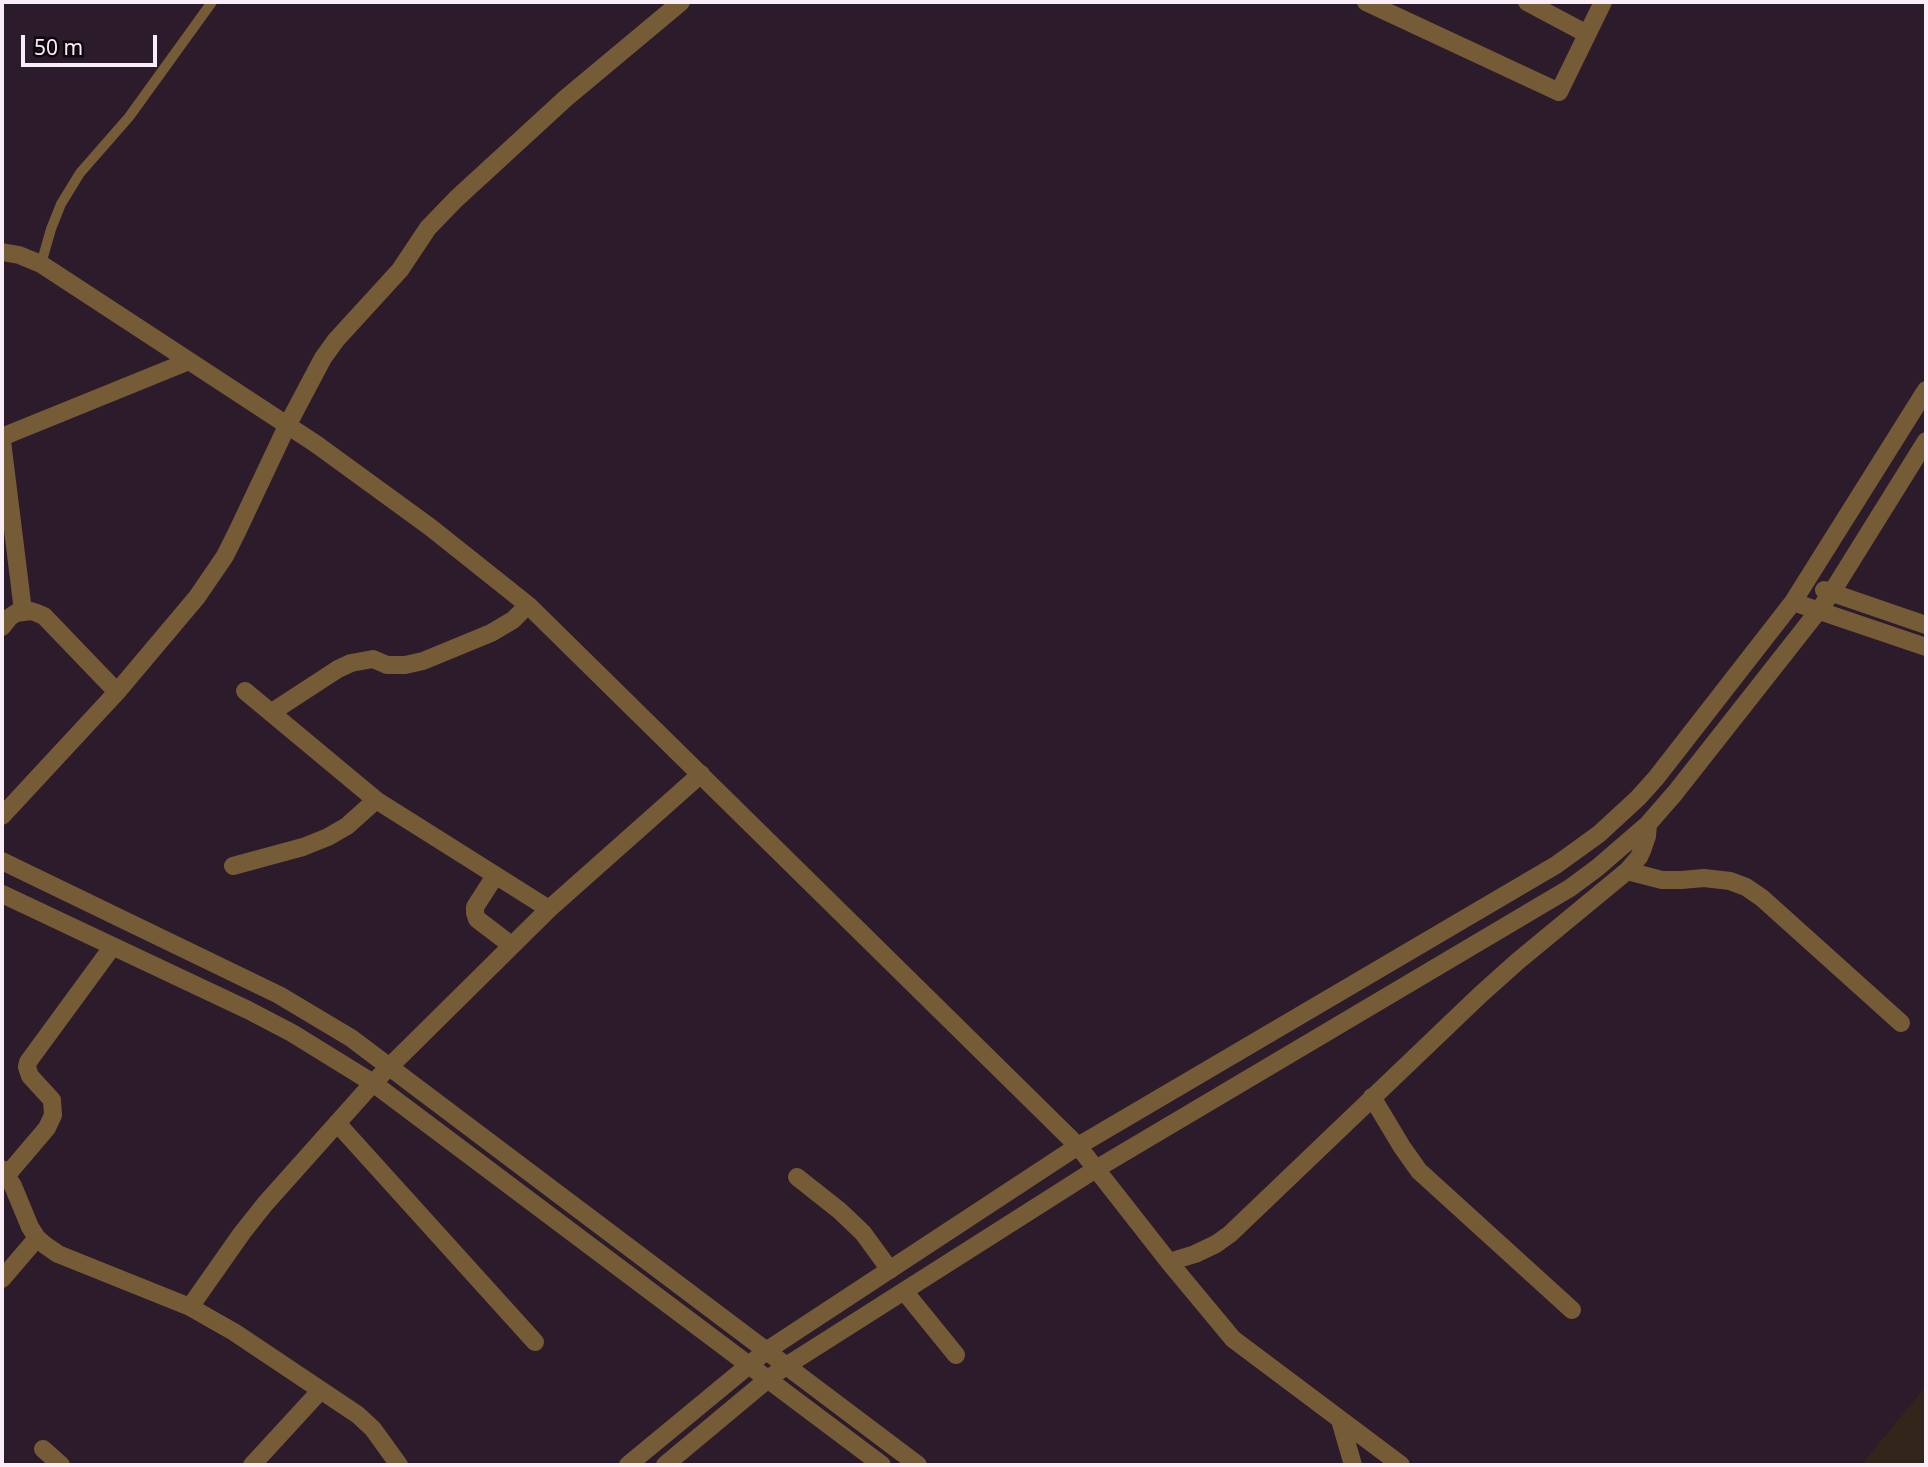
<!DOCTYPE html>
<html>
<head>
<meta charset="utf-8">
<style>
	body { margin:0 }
	#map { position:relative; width:1928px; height:1467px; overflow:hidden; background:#2c1b2b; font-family:"Noto Sans",sans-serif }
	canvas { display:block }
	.frame { position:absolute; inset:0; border:4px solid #f9edf8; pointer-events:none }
	.scale { position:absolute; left:21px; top:35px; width:136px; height:32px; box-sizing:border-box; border:4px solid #f9edf8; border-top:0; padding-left:9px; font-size:21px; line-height:24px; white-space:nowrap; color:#f9edf8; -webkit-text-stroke:5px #10080f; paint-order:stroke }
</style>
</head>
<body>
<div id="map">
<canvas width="1928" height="1467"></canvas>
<div class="frame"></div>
<div class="scale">50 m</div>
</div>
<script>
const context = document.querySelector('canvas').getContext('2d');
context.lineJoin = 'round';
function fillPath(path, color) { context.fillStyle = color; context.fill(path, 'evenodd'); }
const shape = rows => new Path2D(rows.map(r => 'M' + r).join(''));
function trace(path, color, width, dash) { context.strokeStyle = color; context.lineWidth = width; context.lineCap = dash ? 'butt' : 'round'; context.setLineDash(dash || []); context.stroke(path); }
fillPath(shape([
	[1926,1386,1926,1465,1861,1465]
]), '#34251a');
trace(shape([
	[41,264,51,229,61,204,80,173,129,117,212,2]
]), '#765c36', 10);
trace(shape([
	[1366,2,1559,92,1603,2],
	[1527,2,1587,34],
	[2,252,19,255,41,264,316,444,430,527,528,605,1078,1146,1169,1262,1233,1339,1401,1465],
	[2,437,189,361],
	[2,441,23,611],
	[1824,590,1926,625],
	[1793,602,1926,647],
	[2,627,10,617,16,613,31,611,37,613,44,616,117,692],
	[245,691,376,800,549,909],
	[272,712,338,669,351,663,373,659,387,665,405,665,423,661,491,633,513,620,528,605],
	[2,816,117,692,197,597,225,556,237,532,287,426,323,358,336,340,400,270,428,228,456,199,566,98,681,2],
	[2,861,279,995,351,1038,918,1465],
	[233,866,303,847,328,837,347,826,376,800],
	[1627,871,1662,880,1681,880,1704,878,1730,881,1746,887,1762,898,1901,1023],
	[495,876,475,907,475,913,477,919,511,945],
	[2,894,248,1010,292,1033,373,1083,882,1465],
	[1372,1097,1402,1147,1419,1171,1572,1310],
	[337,1123,535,1342],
	[2,1169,13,1186,30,1227,37,1238,45,1245,58,1254,190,1307,234,1332,358,1415,373,1429,399,1465],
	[7,1175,47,1128,53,1115,52,1100,30,1076,27,1067,28,1062,113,946],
	[797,1177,840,1211,863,1233,890,1270],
	[1169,1262,1195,1254,1216,1244,1230,1234,1480,995,1518,961,1627,871,1639,857,1643,848,1647,836,1648,824],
	[2,1279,37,1238],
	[904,1291,956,1355],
	[190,1307,242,1233,265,1204,373,1083,549,909,701,774],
	[1340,1420,1353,1465],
	[43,1449,61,1465],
	[252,1465,321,1390],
	[628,1465,766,1351,1078,1146,1556,865,1599,834,1638,798,1656,778,1793,602,1926,390],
	[665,1465,768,1379,786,1366,1096,1169,1570,888,1597,868,1648,824,1675,793,1819,610,1832,592,1926,441]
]), '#765c36', 18);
</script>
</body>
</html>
